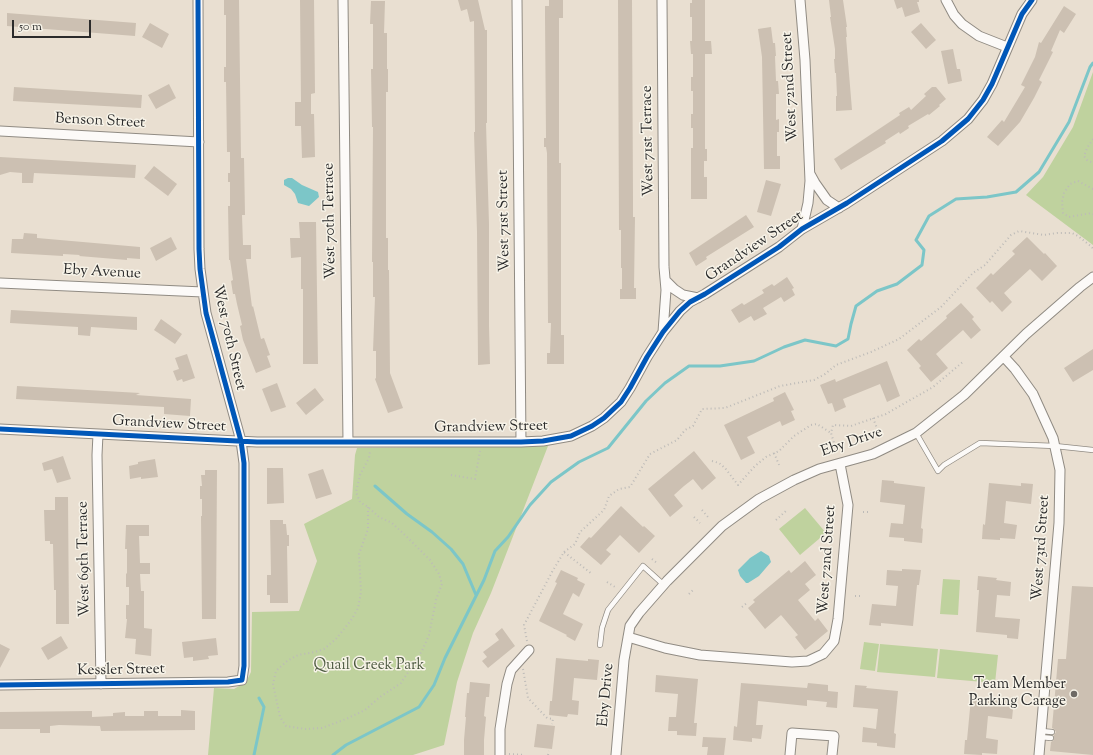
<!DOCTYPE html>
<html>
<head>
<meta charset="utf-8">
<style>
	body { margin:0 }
	#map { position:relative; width:1093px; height:755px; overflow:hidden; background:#e9dfd1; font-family:"Sorts Mill Goudy",serif }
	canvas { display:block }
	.scale { position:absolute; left:12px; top:20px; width:79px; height:18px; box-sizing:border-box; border:2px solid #2b2b2b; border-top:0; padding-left:5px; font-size:12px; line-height:14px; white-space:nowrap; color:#2b2b2b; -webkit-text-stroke:3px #f7f3e8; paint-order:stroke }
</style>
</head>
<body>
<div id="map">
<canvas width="1093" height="755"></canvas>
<div class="scale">50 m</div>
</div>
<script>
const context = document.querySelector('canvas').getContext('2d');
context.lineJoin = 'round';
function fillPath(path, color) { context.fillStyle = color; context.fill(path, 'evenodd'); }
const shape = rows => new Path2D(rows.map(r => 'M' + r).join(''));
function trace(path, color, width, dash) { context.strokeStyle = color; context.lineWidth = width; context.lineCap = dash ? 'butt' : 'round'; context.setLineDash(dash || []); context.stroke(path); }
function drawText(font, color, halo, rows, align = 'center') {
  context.font = font + ' "Sorts Mill Goudy",serif'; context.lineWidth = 3; context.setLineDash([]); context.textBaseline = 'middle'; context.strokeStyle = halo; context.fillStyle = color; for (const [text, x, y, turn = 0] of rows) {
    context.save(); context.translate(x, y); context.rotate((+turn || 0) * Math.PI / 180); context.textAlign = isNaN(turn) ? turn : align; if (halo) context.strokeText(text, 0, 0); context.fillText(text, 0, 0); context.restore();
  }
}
fillPath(shape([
	[1093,72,1093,245,1026,195,1043,177,1073,127],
	[548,446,491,593,473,633,457,682,444,745,413,755,208,755,214,688,234,689,246,682,251,672,252,612,299,611,317,561,304,524,352,499,355,455,357,448],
	[805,508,826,533,800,555,779,529],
	[943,579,960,580,958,615,940,614],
	[864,642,879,644,875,671,860,669],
	[880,644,938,649,935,677,877,672],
	[940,649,998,655,995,683,937,678]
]), '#bfd29e');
fillPath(shape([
	[288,178,292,178,302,185,318,192,319,197,309,206,298,203,295,194,291,189,284,185,284,180],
	[761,551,769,556,771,562,759,576,748,583,746,583,740,576,738,570,750,558]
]), '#7cc6c8');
trace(shape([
	[375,486,407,514,432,532,451,549,463,564,476,595],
	[254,755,264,707,259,698],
	[333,755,346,745,419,707,434,685,445,658,484,580,495,551,508,537,530,505,551,482,579,462,608,448,646,401,665,383,689,366,720,366,754,361,784,347,805,340,836,346,848,339,851,324,856,306,877,291,897,284,922,265,924,250,916,240,929,216,956,199,987,197,1016,192,1039,172,1069,122,1090,67,1093,63]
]), '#7cc6c8', 3);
fillPath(shape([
	[224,0,239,0,241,158,244,158,245,215,242,215,243,245,251,245,251,259,246,259,252,307,253,306,261,339,264,338,270,355,267,356,271,367,256,373,243,340,240,326,242,325,237,304,235,294,233,294,231,281,233,280,230,260,229,260,228,206,230,206,230,182,228,182,228,173,230,173,230,152,227,152,226,82,224,82,224,67,226,67,226,15,224,15],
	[300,0,314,0,315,93,311,94,311,114,314,114,315,157,302,158,301,126,295,126,295,102,301,102],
	[458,0,478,0,485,30,487,30,487,123,486,123,489,224,489,326,490,364,478,365,477,232,474,132,475,132,474,21,470,22,467,9,461,11],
	[549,0,563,0,563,18,559,18,559,163,561,163,561,335,564,335,564,364,547,364,547,353,550,353,551,323,548,323,547,153,546,147,544,147,544,138,546,138,545,17,545,6,549,6],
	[618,0,632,0,633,198,633,217,635,217,634,288,636,288,636,299,620,299,620,289,622,289,622,268,621,268,621,230,619,230],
	[692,0,705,0,705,41,711,41,712,54,705,54,705,149,707,149,707,161,704,161,704,177,707,177,707,199,691,199,691,148,693,148,693,128,691,128,691,114,693,114,693,91,691,91,691,77,693,77,693,54,691,54,690,41,692,41,692,17,690,17,690,3,692,3],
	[829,0,843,0,847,27,846,27,847,37,846,37,852,110,836,111,836,96,837,96,836,73,835,73,834,59,835,59,835,49,830,17,831,17],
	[894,0,919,0,919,2,917,2,920,12,905,17,902,7,897,9],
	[371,1,385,1,384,33,387,33,387,69,388,69,388,92,386,92,386,238,388,238,388,270,389,270,390,373,403,408,388,413,375,379,376,378,376,351,373,351,375,297,373,297,373,262,372,262,373,127,372,127,371,69,373,69,373,24,370,24],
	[1064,6,1076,14,1064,33,1060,30,1051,51,1053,52,1039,80,1042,82,1034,98,1020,122,998,146,987,137,1002,120,1004,122,1025,87,1021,85,1035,57,1039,42,1041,43],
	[7,13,136,23,135,36,7,26],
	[150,23,169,34,162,48,142,37],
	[921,23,936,40,926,49,911,32],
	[771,27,773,43,775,43,776,56,775,56,776,81,778,81,779,94,776,94,776,120,779,119,779,132,777,132,777,156,780,156,780,169,764,169,762,57,758,29],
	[953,49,957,69,960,69,962,81,948,84,941,51],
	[169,84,176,98,156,109,148,95],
	[14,87,142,95,141,108,13,101],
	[932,87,936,87,946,99,939,105,940,106,929,115,928,114,908,126,909,128,900,134,899,132,885,141,886,143,841,170,834,159,900,115,899,113,909,107,911,110,926,96,924,94],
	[0,157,136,165,135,178,34,173,33,183,22,183,22,173,10,172,0,175],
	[154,166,177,184,168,196,144,178],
	[766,180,781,184,771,216,757,212],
	[746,215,754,227,706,257,707,259,696,266,689,253],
	[299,222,316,222,318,364,303,364,303,289,301,289,301,257,291,258,290,238,300,238],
	[24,233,37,234,37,238,140,247,140,259,127,258,127,260,79,256,80,255,63,254,63,256,11,253,12,239,23,239],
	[171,237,177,249,156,261,150,248],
	[1027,237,1044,254,1045,253,1057,266,1042,281,1030,269,1004,293,1012,302,1002,312,992,301,990,303,976,288,991,273,993,275,1015,254,1012,251],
	[787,277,794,288,792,289,795,295,784,302,781,297,763,308,767,314,754,321,751,316,739,323,731,310,742,303,744,305,764,293,762,290,772,284,774,286],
	[961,303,974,317,972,319,981,330,971,339,963,330,936,354,948,368,931,382,919,368,921,366,907,350,919,339,921,341,947,318,946,316],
	[11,310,137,317,137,330,91,327,90,336,78,335,78,327,10,323],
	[161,319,182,334,175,344,154,330],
	[1093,349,1093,370,1073,382,1064,368],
	[187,354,195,378,183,382,182,379,177,381,173,371,179,369,175,358],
	[887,361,900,396,887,402,880,384,843,399,846,407,835,412,832,403,828,404,820,385,835,379,836,382],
	[277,383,286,407,271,412,262,389],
	[17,386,140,393,136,395,191,399,190,416,164,414,164,407,16,399],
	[315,388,324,400,306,415,296,403],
	[785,392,794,410,791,411,795,420,782,426,780,421,747,437,755,453,741,460,724,425,774,401,773,398],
	[694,451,716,478,702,490,693,479,684,486,674,495,683,506,670,517,648,489],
	[63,456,71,479,57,483,52,469,44,471,42,463],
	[155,459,158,477,141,479,141,477,130,479,129,466,138,464,138,462],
	[267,468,283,468,284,503,267,504],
	[323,469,332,494,316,499,308,474],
	[205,470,217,470,216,619,202,619,201,516,202,516,202,499,200,499,200,486,202,486,201,475,205,475],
	[882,480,894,481,894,483,925,487,921,528,923,529,922,543,904,541,904,538,889,537,891,523,903,524,905,505,880,502],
	[989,483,1021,486,1021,483,1033,484,1031,504,1006,501,1004,523,1017,525,1015,539,1000,538,1000,540,982,539,983,524,985,525],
	[55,497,68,497,69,624,56,624,56,590,54,590,53,544,50,544,50,541,45,541,44,510,55,510],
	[621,506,643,527,644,526,655,536,639,553,620,535,606,550,611,554,601,565,580,547,589,537,591,538],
	[270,520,283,520,283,524,286,524,287,535,289,535,289,546,287,546,288,603,270,603,270,595,267,595,267,575,271,575],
	[126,525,149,525,149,536,139,536,140,563,150,563,150,574,140,574,141,591,144,591,144,628,152,629,151,656,135,654,136,639,125,638,127,619,126,619,126,605,129,605,129,587,126,587,126,574,127,573,127,549,125,549],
	[805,561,816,575,805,584,810,590,798,600,815,621,818,618,828,631,805,650,795,637,798,635,781,615,765,629,748,608,755,602,753,600,789,570,791,573],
	[902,569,921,570,919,585,917,585,913,626,881,623,881,626,869,625,872,604,896,606,898,586,886,585,887,570,902,571],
	[561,570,578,578,577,580,585,584,579,597,573,593,563,614,583,624,575,641,566,636,567,635,539,621,557,583,555,582],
	[978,576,997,578,996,580,1011,582,1010,596,997,595,995,617,1020,619,1018,639,1007,638,1007,635,976,632,979,590,977,590],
	[1072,586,1093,587,1093,755,1050,751,1051,742,1054,740,1054,735,1056,732,1054,729,1052,728,1058,659,1066,659],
	[502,628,515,646,488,668,482,661,487,657,483,652,499,640,495,634],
	[61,636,68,648,48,660,41,648],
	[216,638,218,655,208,656,209,659,193,661,193,657,184,658,182,642],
	[0,644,10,649,0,668],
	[556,658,588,661,588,659,599,660,597,680,574,678,572,700,579,701,578,715,568,714,567,717,549,715,550,701,552,701],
	[656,675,698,679,694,723,697,723,696,736,677,735,677,731,668,731,669,717,676,717,678,694,655,692],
	[470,682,490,684,489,697,486,697,484,716,486,717,484,740,484,755,464,755,464,740,466,717,465,717,467,693,469,693],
	[741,683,807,688,808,683,828,685,828,691,838,692,837,708,826,707,827,702,807,700,807,706,758,701,756,725,763,725,761,739,752,738,752,742,733,740,734,726,737,727],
	[855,685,867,686,866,688,898,691,894,733,896,734,895,748,877,746,877,743,862,742,863,727,876,729,878,709,853,707],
	[971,698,1002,701,1003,698,1014,699,1012,719,988,716,986,738,998,740,997,754,982,753,982,755,964,754,965,740,967,740],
	[181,710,195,711,195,730,101,731,100,726,59,725,50,726,50,733,40,733,40,729,0,729,0,712,92,711,92,717,113,716,113,713,125,712,125,716,144,716,144,711,158,711,158,716,181,716],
	[537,724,555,726,552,749,534,747],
	[703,737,726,738,724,755,707,755,708,747,702,747]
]), '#ccc0b2');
const lane = shape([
	[916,433,938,471,944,465,980,443,1055,446,1093,450],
	[600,645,602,628,608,610,643,566,664,585],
	[1041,731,1052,732],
	[1040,737,1051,738]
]);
const street = shape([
	[343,0,348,442],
	[517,0,521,442],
	[662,0,664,267,666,290,663,332],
	[800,0,805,60,810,181,808,203,802,229],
	[946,0,954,15,962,24,979,36,1007,47],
	[0,131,199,142],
	[810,174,815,183,827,200,839,208],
	[666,281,674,289,683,295,698,298],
	[0,283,203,292],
	[1004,357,1015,369,1033,394,1053,438,1060,470,1059,523,1039,755],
	[0,429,257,442,521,442,543,441,571,436,592,426,604,418,621,402,630,388,647,357,663,332,680,311,690,302,705,294,779,247,802,229,847,203,942,141,968,119,983,100,992,84,1022,14,1032,0],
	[98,434,97,455,101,684],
	[628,637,665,648,700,655,792,662,808,661,823,654,834,641,838,619,848,505,840,464],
	[0,685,228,682,242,680,244,666,244,463,241,441,206,313,200,269,199,249,198,0],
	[500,755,500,729,507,684,511,670,529,650],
	[616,755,624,660,630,626,639,613,667,581,722,526,759,499,794,480,819,469,873,454,916,433,964,395,1026,334,1080,287,1093,277],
	[790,755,792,733,834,736,832,755]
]);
trace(lane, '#908b83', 6);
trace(street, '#908b83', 11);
trace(shape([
	[1093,139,1087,148,1084,156,1087,160,1093,163],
	[1093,189,1078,181,1070,184,1064,193,1062,202,1063,213,1069,217,1091,213,1093,214],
	[873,418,878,431],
	[835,446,831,433,833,425,851,426,886,414,933,387,964,361],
	[774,453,780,467],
	[712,461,719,463,725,468,738,485,755,466,766,457,779,451,794,436,811,425,817,424,831,433],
	[451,475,475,479,480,451],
	[368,507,368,529,359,554,361,592,358,608,352,619,336,639,324,649,315,652,298,655,287,661,276,671,273,684,280,717,286,726,305,729,322,728,346,719,365,710,380,697,401,683,422,651,429,635,436,600,442,584,439,574,430,560,407,537,392,523,379,517,368,507,360,502,356,492,360,475,369,458,370,451],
	[702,510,708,517],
	[863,512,871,512],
	[694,517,700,523],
	[776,520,787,510],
	[564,552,575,544,580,532,604,510,609,496,619,489,630,487,650,454,677,440,685,430,693,426,702,409,725,408,780,386,814,380,825,374,836,365,871,352,899,339,941,307,973,273,985,265,1011,235,1019,231,1044,235,1057,233,1072,233,1078,236,1092,247,1093,249],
	[652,559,657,563],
	[607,582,615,587],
	[689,594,694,589],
	[855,596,862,596],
	[742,607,748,602],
	[527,641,524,625,552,572,564,552,592,574],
	[523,669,528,698,547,718,553,719,552,724],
	[509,754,524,755],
	[548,755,549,751]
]), '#bdbbb8', 2, [1, 3]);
trace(lane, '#fcfaf8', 4.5);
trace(street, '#fcfaf8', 9);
trace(shape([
	[0,429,257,442,521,442,543,441,571,436,592,426,604,418,621,402,630,388,647,357,663,332,680,311,690,302,705,294,779,247,802,229,847,203,942,141,968,119,983,100,992,84,1022,14,1032,0],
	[0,685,228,682,242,680,244,666,244,463,241,441,206,313,200,269,199,249,198,0]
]), '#0057b8', 5);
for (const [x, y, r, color] of [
	[1074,694,4,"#6e6a65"]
]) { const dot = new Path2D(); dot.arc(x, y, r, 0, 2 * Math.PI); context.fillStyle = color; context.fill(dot); trace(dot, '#f7f3e8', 1.5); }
drawText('15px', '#2b2b2b', '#f7f3e8', [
	["West 72nd Street",791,87,-93],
	["Benson Street",100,122,3],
	["West 71st Terrace",649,141,-91],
	["West 70th Terrace",331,221,-91],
	["West 71st Street",505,221,-91],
	["Grandview Street",755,247,-34],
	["Eby Avenue",102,273,3],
	["West 70th Street",228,338,77],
	["Grandview Street",169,425,3],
	["Grandview Street",491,428,-1],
	["Eby Drive",852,443,-19],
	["West 73rd Street",1042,548,-86],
	["West 69th Terrace",85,559,-91],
	["West 72nd Street",828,560,-86],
	["Kessler Street",121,671,-1],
	["Eby Drive",607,695,-85]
]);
drawText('15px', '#4d5a41', '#f7f3e8', [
	["Quail Creek Park",369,666]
]);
drawText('15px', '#2b2b2b', '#f7f3e8', [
	["Team Member",1066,685],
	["Parking Carage",1066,702]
], 'right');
</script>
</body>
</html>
